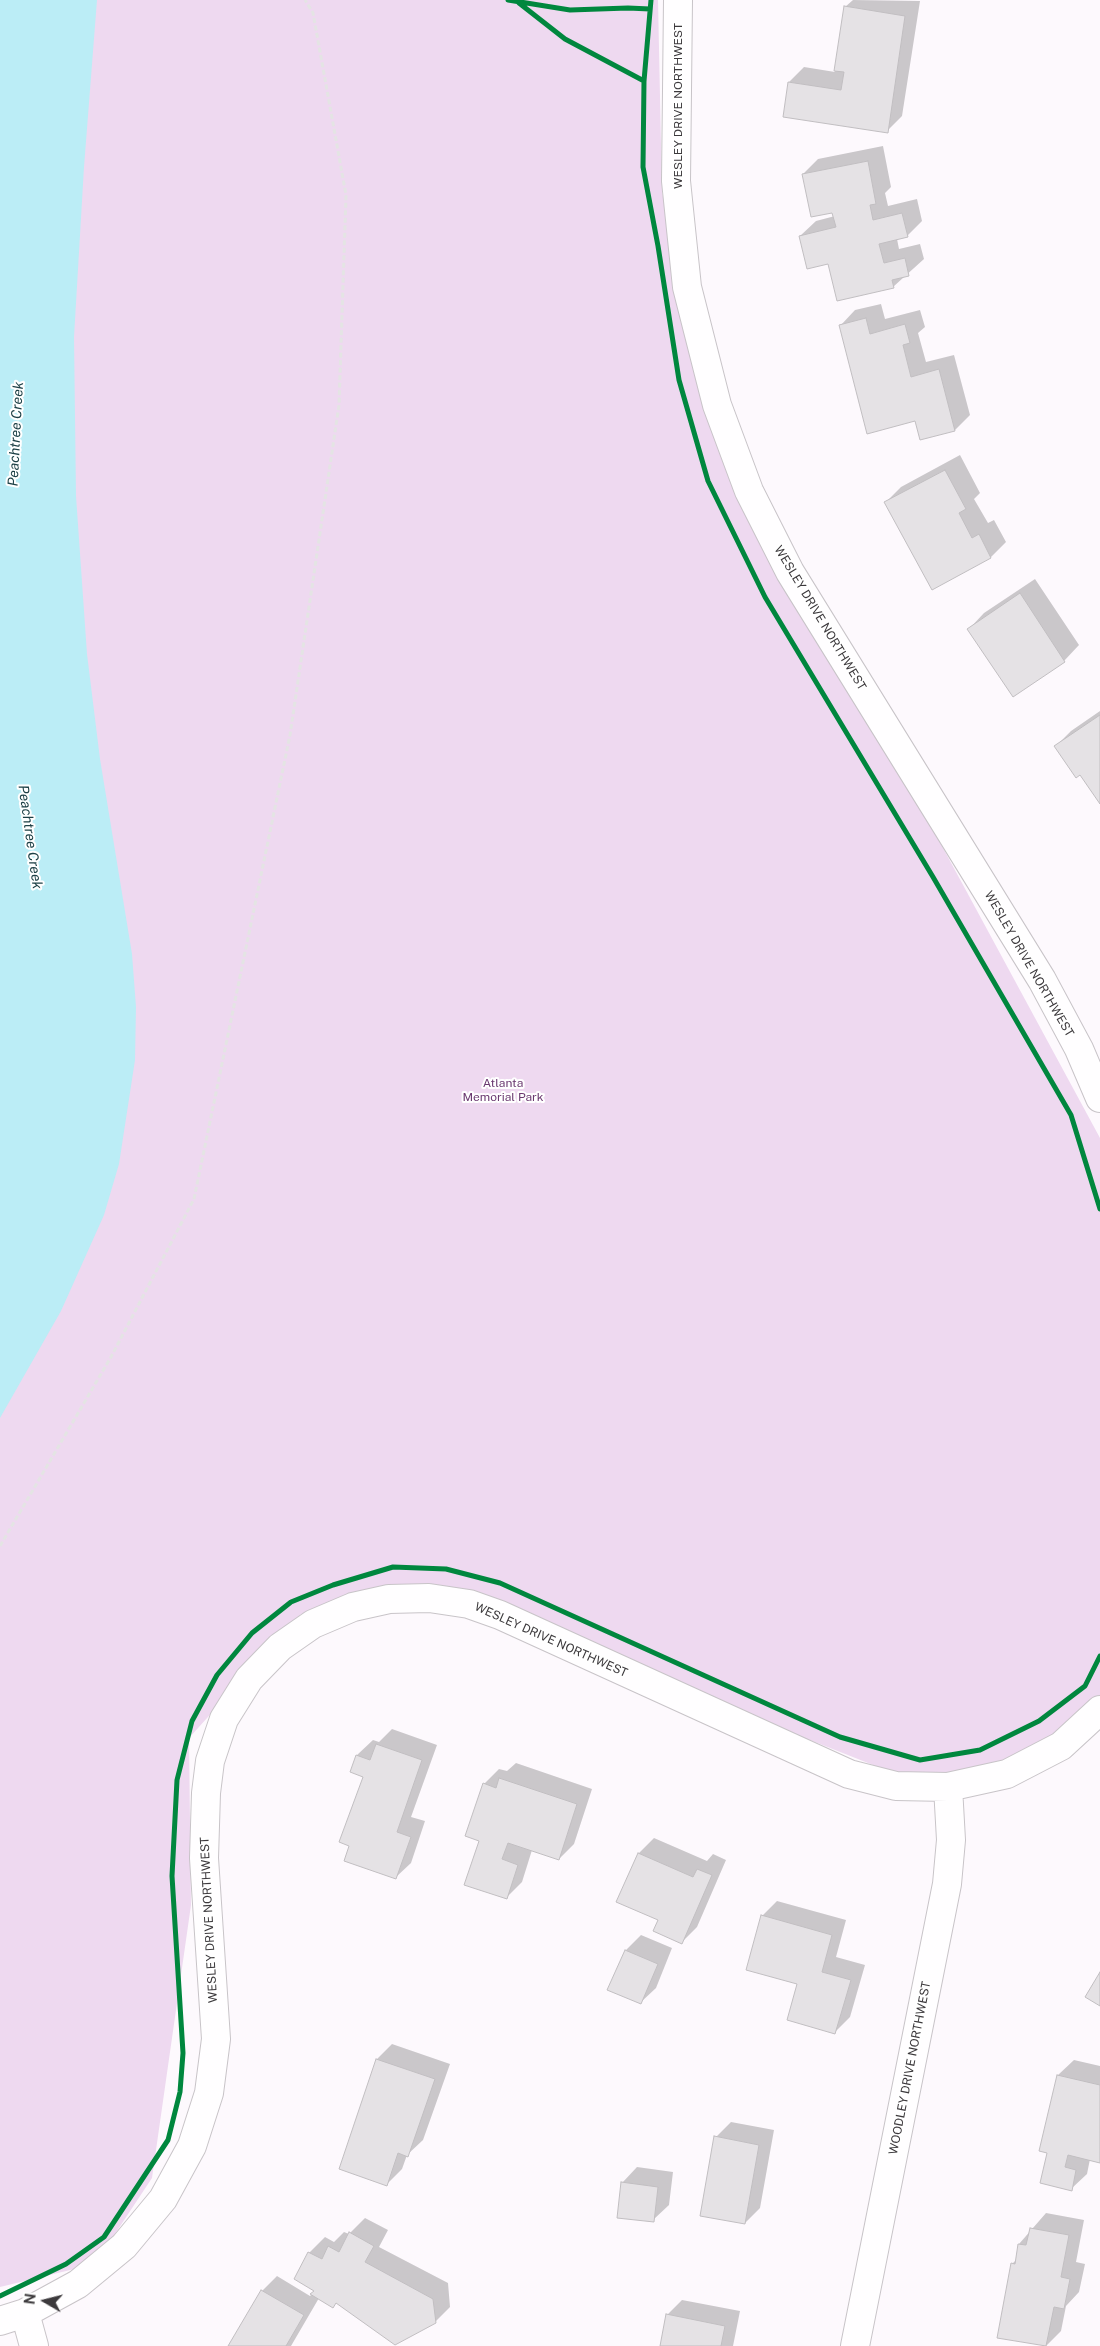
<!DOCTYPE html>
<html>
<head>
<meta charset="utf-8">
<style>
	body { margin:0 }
	#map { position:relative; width:1100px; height:2346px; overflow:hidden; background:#fdf9fd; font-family:"Public Sans",sans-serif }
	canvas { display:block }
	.north { position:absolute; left:20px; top:2276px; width:50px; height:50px; -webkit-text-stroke:4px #fff; paint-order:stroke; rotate:278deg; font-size:14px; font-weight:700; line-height:20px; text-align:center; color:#3c393c }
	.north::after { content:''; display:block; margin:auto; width:18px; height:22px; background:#3c393c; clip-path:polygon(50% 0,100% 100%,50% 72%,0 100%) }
</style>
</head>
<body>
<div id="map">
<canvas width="1100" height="2346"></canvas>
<div class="north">N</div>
</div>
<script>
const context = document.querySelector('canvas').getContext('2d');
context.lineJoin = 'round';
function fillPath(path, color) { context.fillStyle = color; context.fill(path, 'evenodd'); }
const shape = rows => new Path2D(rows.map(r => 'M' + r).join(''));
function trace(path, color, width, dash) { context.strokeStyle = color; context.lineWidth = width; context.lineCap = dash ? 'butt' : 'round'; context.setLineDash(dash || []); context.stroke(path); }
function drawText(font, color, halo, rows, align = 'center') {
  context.font = font + ' "Public Sans",sans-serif'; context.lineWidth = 4; context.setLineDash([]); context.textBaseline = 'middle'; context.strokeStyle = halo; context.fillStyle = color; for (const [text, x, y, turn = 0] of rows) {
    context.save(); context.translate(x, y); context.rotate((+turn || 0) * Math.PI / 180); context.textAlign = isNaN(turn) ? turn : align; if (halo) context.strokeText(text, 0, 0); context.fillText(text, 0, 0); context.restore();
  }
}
fillPath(shape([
	[0,0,658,0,662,193,720,436,1100,1138,1100,1729,954,1797,686,1691,445,1589,301,1614,189,1738,191,1905,152,2178,95,2264,0,2287]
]), '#eed9f0');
fillPath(shape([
	[0,0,97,0,84,167,74,337,76,496,87,654,100,759,132,954,136,1007,135,1060,119,1164,104,1215,61,1311,0,1418]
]), '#bbedf6');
fillPath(shape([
	[853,0,920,1,902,116,887,131,789,82,804,67,835,72,845,7],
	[883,146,891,187,885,193,888,206,917,199,922,221,907,236,897,239,899,249,920,244,924,259,893,287,829,262,800,236,816,221,835,216,803,174,818,159],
	[881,304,885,319,920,310,925,327,918,333,926,362,954,355,970,415,955,430,916,419,840,326,855,310],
	[960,455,980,493,974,499,988,523,994,520,1006,542,991,557,932,588,886,502,901,487],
	[1035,579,1079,645,1064,661,1013,695,969,629,984,613],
	[1100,711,1100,802,1080,774,1056,746,1071,731],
	[392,1729,437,1745,411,1817,425,1821,411,1863,395,1878,364,1776,351,1771,357,1755,373,1740,379,1742],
	[516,1763,592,1789,574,1844,559,1859,532,1850,522,1882,506,1898,484,1784,499,1769,507,1771],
	[654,1838,707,1861,713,1854,726,1860,697,1927,682,1942,660,1920,618,1901,639,1853],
	[777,1901,846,1920,836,1957,865,1965,850,2017,835,2032,799,1983,762,1916],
	[641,1935,672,1948,656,1988,640,2003,626,1950],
	[392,2044,450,2064,423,2140,407,2155,402,2169,387,2184,340,2168,377,2059],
	[1074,2060,1100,2066,1100,2161,1090,2159,1087,2174,1071,2189,1048,2152,1058,2075],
	[731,2122,774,2130,760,2208,745,2223,716,2137],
	[637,2167,673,2172,669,2205,653,2220,622,2183],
	[1046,2213,1084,2220,1076,2262,1085,2264,1079,2292,1066,2306,1061,2331,1046,2346,1012,2264,1017,2259,1019,2244],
	[365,2218,388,2230,379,2247,448,2283,450,2307,435,2322,337,2302,333,2306,319,2298,291,2346,230,2346,262,2291,277,2276,310,2296,316,2290,296,2279,309,2253,325,2237,334,2242,344,2232,349,2234],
	[682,2300,740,2311,733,2346,661,2346,667,2315]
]), '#0003');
const building = shape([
	[844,6,905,16,888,133,783,117,788,82,841,90,844,72,834,71,844,6],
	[868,161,876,204,870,205,873,220,902,213,908,237,879,244,884,263,905,258,909,276,892,280,894,288,837,301,828,264,807,269,799,236,836,227,832,213,811,217,802,174,868,161],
	[866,318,870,334,905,324,910,343,903,345,911,377,939,369,955,431,920,440,915,421,867,434,839,325,866,318],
	[945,470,966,509,959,513,972,538,979,534,991,558,932,590,884,502,945,470],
	[1020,593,1065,662,1013,697,967,629,1020,593],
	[1100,715,1100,804,1080,775,1076,778,1054,746,1100,715],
	[376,1744,422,1760,397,1832,411,1837,396,1879,344,1861,349,1846,339,1842,363,1777,350,1772,356,1755,370,1760,376,1744],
	[499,1778,577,1804,559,1860,508,1843,502,1859,518,1865,507,1899,464,1885,479,1841,465,1836,483,1783,496,1788,499,1778],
	[638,1853,693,1877,697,1869,712,1875,682,1944,653,1931,658,1920,616,1902,638,1853],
	[761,1915,832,1935,822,1972,851,1980,835,2034,787,2020,797,1984,746,1970,761,1915],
	[625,1950,658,1964,641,2004,607,1990,625,1950],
	[1100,1972,1100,2006,1085,1997,1100,1972],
	[376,2059,435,2079,408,2157,398,2153,387,2186,339,2169,376,2059],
	[1057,2075,1100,2085,1100,2163,1068,2155,1065,2167,1076,2170,1072,2191,1040,2183,1047,2153,1039,2151,1057,2075],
	[714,2136,759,2145,745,2224,700,2216,714,2136],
	[621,2182,658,2187,654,2222,617,2218,621,2182],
	[1030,2228,1069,2235,1061,2277,1070,2279,1064,2309,1054,2307,1046,2346,997,2338,1011,2263,1015,2264,1018,2244,1026,2245,1030,2228],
	[349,2232,374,2246,365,2262,433,2299,436,2323,395,2345,336,2303,333,2308,310,2294,314,2291,294,2279,308,2252,322,2259,328,2246,339,2252,349,2232],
	[261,2290,304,2315,286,2346,228,2346,261,2290],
	[666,2314,725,2326,721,2346,660,2346,666,2314]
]);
fillPath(building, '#e5e2e5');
trace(building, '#c1bec1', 1);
const minor = shape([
	[678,0,676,181,687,287,717,405,749,491,790,572,1042,980,1079,1049,1100,1098],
	[25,2313,34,2346],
	[0,2321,25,2313,78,2284,124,2246,163,2199,192,2146,209,2093,216,2039,204,1858,206,1793,210,1761,224,1719,249,1679,280,1647,313,1624,353,1607,389,1599,429,1598,469,1604,500,1615,849,1774,896,1786,948,1787,1007,1774,1061,1746,1100,1710],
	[855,2346,947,1884,951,1840,948,1787]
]);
trace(minor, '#c8c4c8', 30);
trace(shape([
	[0,1546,111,1357,194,1199,290,735,339,405,346,195,313,13,305,0]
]), '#e4e4e4', 3, [5, 2.5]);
trace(minor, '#fffeff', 28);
trace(shape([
	[508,0,570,10,628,8,650,9],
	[651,0,644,81,643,167,658,246,679,380,708,481,765,597,933,877,1071,1115,1100,1209],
	[519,3,565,39,644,81],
	[0,2296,66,2264,104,2237,168,2140,180,2092,183,2053,172,1876,177,1780,192,1721,217,1675,252,1633,291,1602,333,1585,393,1567,446,1569,500,1583,840,1737,920,1760,980,1750,1039,1721,1085,1686,1100,1656]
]), '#00873e', 5);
drawText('12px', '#3c393c', '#fff', [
	["WESLEY DRIVE NORTHWEST",678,106,-90],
	["WESLEY DRIVE NORTHWEST",820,618,59],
	["WESLEY DRIVE NORTHWEST",1029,964,60],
	["WESLEY DRIVE NORTHWEST",551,1640,24],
	["WESLEY DRIVE NORTHWEST",209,1920,-93],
	["WOODLEY DRIVE NORTHWEST",910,2068,-79]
]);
drawText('12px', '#6a3970', '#fff', [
	["Atlanta",503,1083],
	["Memorial Park",503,1097]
]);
drawText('italic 14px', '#1d4046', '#fff', [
	["Peachtree Creek",16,434,-87],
	["Peachtree Creek",30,837,82]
]);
</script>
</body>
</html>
